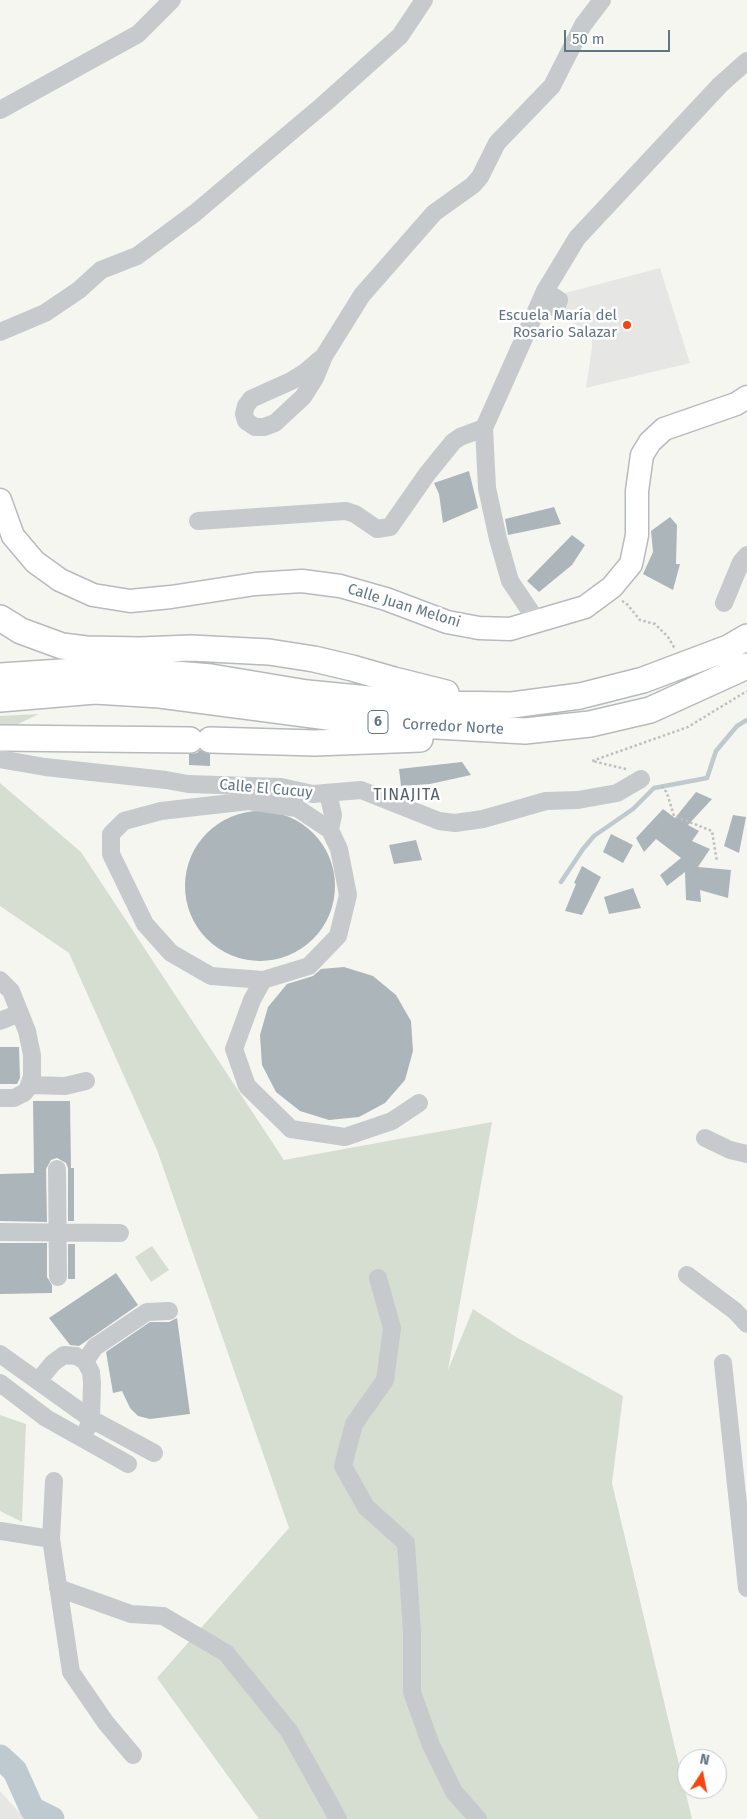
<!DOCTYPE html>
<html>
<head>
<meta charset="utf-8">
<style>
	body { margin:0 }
	#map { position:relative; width:747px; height:1819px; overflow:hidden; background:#f6f6f1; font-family:"Fira Sans",sans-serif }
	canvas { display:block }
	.north { position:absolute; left:677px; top:1749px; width:50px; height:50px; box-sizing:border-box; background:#fff; border:1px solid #c0c8ce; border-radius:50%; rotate:11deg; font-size:14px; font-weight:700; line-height:20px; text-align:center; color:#617585 }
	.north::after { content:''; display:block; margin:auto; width:18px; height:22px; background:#f44512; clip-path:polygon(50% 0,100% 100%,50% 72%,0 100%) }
	.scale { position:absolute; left:564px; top:30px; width:106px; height:22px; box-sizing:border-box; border:2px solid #617585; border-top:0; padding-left:6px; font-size:15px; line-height:18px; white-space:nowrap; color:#617585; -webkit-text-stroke:4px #fff; paint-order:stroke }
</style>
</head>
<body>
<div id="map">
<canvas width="747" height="1819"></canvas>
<div class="north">N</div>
<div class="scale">50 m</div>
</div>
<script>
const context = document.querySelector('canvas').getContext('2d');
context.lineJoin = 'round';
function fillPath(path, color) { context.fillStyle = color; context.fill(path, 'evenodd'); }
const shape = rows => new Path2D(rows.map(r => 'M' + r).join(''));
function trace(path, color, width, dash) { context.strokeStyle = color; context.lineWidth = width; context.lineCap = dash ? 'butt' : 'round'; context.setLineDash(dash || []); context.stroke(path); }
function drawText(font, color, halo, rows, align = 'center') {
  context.font = font + ' "Fira Sans",sans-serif'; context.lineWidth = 5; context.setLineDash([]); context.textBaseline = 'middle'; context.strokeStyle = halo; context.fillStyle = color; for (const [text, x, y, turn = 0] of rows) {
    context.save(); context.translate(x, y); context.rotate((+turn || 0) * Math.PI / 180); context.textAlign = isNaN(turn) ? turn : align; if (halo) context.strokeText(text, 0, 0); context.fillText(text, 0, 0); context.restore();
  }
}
fillPath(shape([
	[660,268,690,363,586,388,592,347,592,333,561,317,565,293],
	[0,1791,25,1819,0,1819]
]), '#e6e7e4');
fillPath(shape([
	[39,714,16,725,0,729,0,716],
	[0,783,81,852,284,1160,492,1122,448,1370,473,1309,516,1337,623,1396,612,1483,692,1819,259,1819,157,1678,289,1528,157,1150,69,953,0,906],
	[152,1246,169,1270,151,1282,135,1257],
	[0,1415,26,1424,22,1522,0,1511]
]), '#d6ded2');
trace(shape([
	[561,882,583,849,594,836,633,809,654,788,707,778,716,751,737,726,747,720]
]), '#becacf', 4.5);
trace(shape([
	[0,1757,15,1771,32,1809,52,1819]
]), '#becacf', 25);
fillPath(shape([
	[469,471,478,508,443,523,439,494,434,483],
	[554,507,561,524,508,535,505,519],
	[670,517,677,525,676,564,680,564,673,590,643,574,653,552,651,531],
	[572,535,585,545,572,565,539,592,527,581],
	[200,750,210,754,210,766,189,765,189,754,197,753],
	[462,762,471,775,430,784,401,786,399,769],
	[696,792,712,799,688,825,699,831,692,841,710,849,698,867,731,870,728,898,700,890,701,902,686,900,685,872,667,886,660,875,681,858,656,839,644,852,636,838,663,809,675,818],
	'185 886a75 75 0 1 1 150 0a75 75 0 1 1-150 0Z',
	[733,815,746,817,739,853,724,846],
	[611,834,633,845,623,863,603,852],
	[416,840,422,860,394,864,389,845],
	[582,866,601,877,582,915,565,911,576,884,574,883],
	[633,888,641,908,609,914,604,897],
	[344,967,373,976,396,995,411,1021,413,1051,405,1080,385,1103,359,1117,329,1120,300,1111,276,1092,262,1065,260,1035,268,1007,287,984,313,976,321,969],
	[0,1047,19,1047,20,1078,17,1084,0,1084],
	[33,1101,70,1101,71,1168,74,1168,74,1221,68,1221,68,1168,66,1163,57,1158,51,1160,46,1169,47,1222,0,1221,0,1174,34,1173],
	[0,1243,47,1243,47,1277,52,1285,52,1293,0,1294],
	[68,1244,75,1244,75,1279,68,1279],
	[116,1273,138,1305,79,1346,70,1345,49,1318],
	[177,1318,190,1414,150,1419,138,1416,130,1408,122,1391,113,1393,106,1352,150,1322,169,1322]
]), '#acb5ba');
const major = shape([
	[0,500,13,536,35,562,60,580,93,595,130,601,171,597,255,584,302,581,340,586,386,599,447,622,479,628,510,629,585,607,612,587,631,564,637,535,637,491,642,455,650,442,664,429,736,404,747,397]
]);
const highway = shape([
	[0,618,21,631,62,646,86,649,140,650,191,648,269,652,314,659,352,668,394,680,446,693],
	[0,676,92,670,163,673,211,677,307,693,369,699,438,704,512,705,580,696,643,680,728,648,747,637],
	[0,699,95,691,160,695,366,722,525,731,590,724,650,710,747,666],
	[0,738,190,740],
	[210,740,315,743,420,739]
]);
trace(major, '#b7bbbf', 25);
trace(highway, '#b6babd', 28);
trace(shape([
	[622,601,626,603,640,620,655,624,668,637,674,647,676,647],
	[626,769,592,761,688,727,747,691],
	[662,786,667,793,674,816,712,831,717,862]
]), '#bdc0c2', 2.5, [2.5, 2.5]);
trace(shape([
	[0,110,138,34,172,0],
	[545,291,559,300,556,308],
	[0,332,45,313,79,290,101,270,137,256,195,213,324,104,400,36,424,0],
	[324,356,304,373,291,381,251,399,246,406,244,414,246,421,255,427,264,427,275,423,303,397,315,378,324,356,362,295,434,213,473,185,480,177,497,143,552,86,583,25,602,0],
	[198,521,346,511,355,514,377,529,390,527,427,474,453,442,460,437,484,428],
	[724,603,741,562,747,555],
	[537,621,510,581,498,539,487,488,484,428,545,291,577,238,720,85,747,61],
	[0,759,45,767,166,780,188,784,281,787,313,794,361,790,439,821,455,823,483,819,546,801,578,800,617,793,641,779],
	[328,793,333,815,330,830,339,849,348,895,338,936,309,966,263,980,211,976,171,953,145,924,111,854,111,834,124,821,161,811,249,801,297,808,330,830],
	[0,980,11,991,27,1031,32,1055,32,1076,28,1088,24,1093,14,1098,0,1098],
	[263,980,252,1000,234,1049,247,1086,291,1129,345,1137,392,1121,419,1103],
	[0,1021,20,1013],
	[30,1085,65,1086,86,1081],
	[705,1138,730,1150,747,1154],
	[57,1169,58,1277],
	[0,1232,120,1233],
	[687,1275,735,1311,747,1324],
	[378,1278,392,1328,385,1380,354,1424,343,1466,366,1507,406,1543,412,1632,412,1692,431,1745,454,1792,478,1819],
	[0,1354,91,1419,154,1453],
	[85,1361,95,1347,147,1312,169,1311],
	[723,1363,747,1588],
	[38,1381,53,1363,64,1355,76,1356,85,1361,91,1372,92,1383,91,1419,88,1427],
	[0,1383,46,1418,128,1464],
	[54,1481,51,1539,71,1672,106,1723,133,1755],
	[0,1531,51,1539],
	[58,1588,131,1614,163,1616,226,1653,289,1731,338,1819]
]), '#c7cacd', 18);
trace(major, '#fff', 22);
trace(highway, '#fff', 25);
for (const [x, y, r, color] of [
	[627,325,5,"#f44512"]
]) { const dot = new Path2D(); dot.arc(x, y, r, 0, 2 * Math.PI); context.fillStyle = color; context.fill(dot); trace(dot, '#fff', 2); }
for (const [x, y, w] of [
	[378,722,20]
]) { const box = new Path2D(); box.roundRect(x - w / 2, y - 11.5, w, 23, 4); context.fillStyle = '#fff'; context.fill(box); trace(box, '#617585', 1); }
drawText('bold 14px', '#617585', null, [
	["6",378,722]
]);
drawText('15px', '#617585', '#fff', [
	["Escuela María del",617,316],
	["Rosario Salazar",617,333]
], 'right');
drawText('15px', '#617585', '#fff', [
	["Calle Juan Meloni",404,606,17],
	["Corredor Norte",453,727,3],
	["Calle El Cucuy",266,789,5]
]);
context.letterSpacing = '1px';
drawText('16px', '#505e69', '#fff', [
	["TINAJITA",407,796]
]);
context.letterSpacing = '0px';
</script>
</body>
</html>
